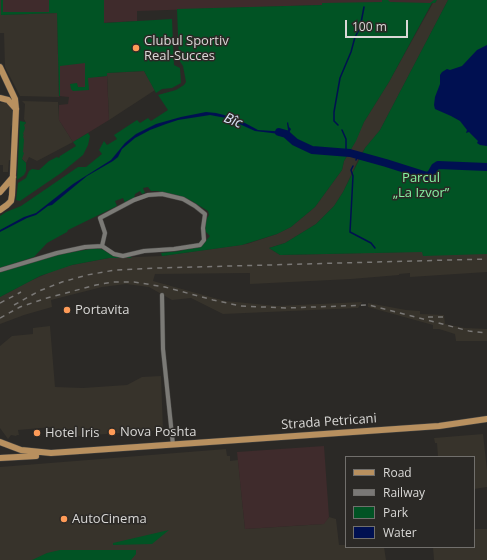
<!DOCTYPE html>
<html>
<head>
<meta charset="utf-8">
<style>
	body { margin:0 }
	#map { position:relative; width:487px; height:560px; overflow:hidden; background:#2b2926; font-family:"Open Sans",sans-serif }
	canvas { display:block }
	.legend { position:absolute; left:345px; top:456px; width:130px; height:92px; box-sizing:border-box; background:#2b2926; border:1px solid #716f6c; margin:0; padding:5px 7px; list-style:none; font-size:12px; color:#d9d8d6 }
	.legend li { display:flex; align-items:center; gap:8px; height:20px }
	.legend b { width:20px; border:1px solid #716f6c }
	.scale { position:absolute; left:345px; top:20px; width:63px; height:18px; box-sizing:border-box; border:2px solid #d9d8d6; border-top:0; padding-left:5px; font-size:12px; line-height:14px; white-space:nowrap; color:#d9d8d6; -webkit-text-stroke:3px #2b2926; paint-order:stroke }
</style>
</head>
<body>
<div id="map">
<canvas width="487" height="560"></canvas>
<ul class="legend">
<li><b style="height:5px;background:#b8905f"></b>Road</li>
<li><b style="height:5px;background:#7a7876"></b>Railway</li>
<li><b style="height:11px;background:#015324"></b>Park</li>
<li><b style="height:11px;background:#001051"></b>Water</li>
</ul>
<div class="scale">100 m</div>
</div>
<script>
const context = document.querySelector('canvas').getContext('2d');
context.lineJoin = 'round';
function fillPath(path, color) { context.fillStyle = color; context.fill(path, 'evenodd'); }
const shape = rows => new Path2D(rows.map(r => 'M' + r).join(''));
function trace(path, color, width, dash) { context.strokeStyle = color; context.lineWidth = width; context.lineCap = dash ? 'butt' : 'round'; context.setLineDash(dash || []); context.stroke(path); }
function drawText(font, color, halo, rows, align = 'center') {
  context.font = font + ' "Open Sans",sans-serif'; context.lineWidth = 3; context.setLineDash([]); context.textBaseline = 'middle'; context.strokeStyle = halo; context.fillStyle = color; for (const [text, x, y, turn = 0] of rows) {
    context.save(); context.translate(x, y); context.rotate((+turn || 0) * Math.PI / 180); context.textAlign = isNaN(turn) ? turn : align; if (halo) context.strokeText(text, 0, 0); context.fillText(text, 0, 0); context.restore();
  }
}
fillPath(shape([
	[0,0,1,0,1,15,57,13,59,97,20,96,5,67,4,33,0,33],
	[437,0,448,0,380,130,365,148,361,154,350,152,364,122,389,82,433,3,435,3],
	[144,71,155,90,109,120,107,73],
	[22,101,58,102,59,120,73,142,37,161,29,157,26,163,22,159,23,125,26,123,24,119,25,104],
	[4,102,8,103,12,107,12,118,13,124,11,126,10,133,11,161,9,160,8,172,3,172,3,165,0,165,0,103],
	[348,155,359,158,343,192,334,206,316,224,285,243,269,248,280,255,487,250,487,272,410,277,410,273,399,274,399,275,351,279,250,284,250,273,155,274,153,281,225,301,277,306,362,302,358,308,223,314,191,298,172,300,149,287,126,284,102,287,51,300,52,307,24,315,0,324,0,297,28,282,57,269,72,265,109,258,162,256,247,244,277,234,291,227,315,207,342,170,344,161],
	[368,303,406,310,420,311,420,314,444,315,445,324,465,328,487,329,487,341,456,341,455,334,439,329,433,329,433,325,368,307],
	[50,326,55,387,83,388,127,385,142,377,161,376,163,430,50,438,50,432,52,432,52,427,18,430,19,435,17,435,16,436,11,435,8,439,0,428,0,346,12,336,33,334,33,328],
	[483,434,487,470,487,487,474,489,474,457,438,457,437,443,435,443,434,438],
	[226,449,227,456,230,456,230,461,238,460,245,529,323,524,329,517,336,519,339,545,346,545,346,547,384,547,386,560,0,560,0,467],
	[474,529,487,529,487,560,434,560,433,547,474,547]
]), '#37332b');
fillPath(shape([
	[1,0,437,0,435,3,383,3,137,11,137,21,99,23,97,77,107,76,109,120,73,142,59,120,59,105,68,104,69,97,59,96,57,13,1,15],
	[324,446,329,517,324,524,245,529,237,452]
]), '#3f2b2c');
fillPath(shape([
	[1,0,3,0,3,12,49,12,49,0,104,0,104,23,172,19,174,65,180,68,181,83,172,88,162,89,156,93,144,71,107,73,107,76,88,78,89,90,73,91,71,89,70,84,77,83,78,87,85,87,85,63,60,66,60,96,59,96,57,13,1,15],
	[382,0,388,0,390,2,430,3,434,0,437,0,435,3,432,3,389,82,364,122,356,141,344,161,342,170,315,207,291,227,277,234,242,245,162,256,161,253,180,251,190,248,197,248,203,244,210,236,205,231,204,223,209,215,208,211,190,200,172,194,160,193,159,191,151,191,148,187,143,188,145,193,142,194,140,191,135,194,134,198,125,203,123,198,115,201,117,206,68,230,67,232,47,243,34,257,0,268,0,216,6,212,21,206,78,167,86,167,102,154,99,150,104,141,107,145,117,139,114,135,137,120,140,123,148,118,151,121,168,110,158,95,176,90,184,85,186,82,183,66,179,60,177,9,322,5,322,3,382,2],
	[448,0,487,0,487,254,423,256,422,252,280,255,269,248,285,243,316,224,334,206,343,192,365,148,380,130],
	[20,121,25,122,26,123,24,125,25,128,23,134,24,135,23,136,24,140,23,152,24,153,22,159,26,163,26,171,24,175,17,180],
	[88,133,90,136,88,145,83,155,61,173,20,201,16,200,18,183,26,178,29,171,32,169,39,170,49,161,57,157,59,158,60,156,76,146,73,142],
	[97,248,104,250,113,256,118,257,129,256,132,258,109,258,72,265,40,276,0,297,0,272,60,254],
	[169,530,152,544,113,545,113,543],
	[60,550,136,550,136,554,131,560,32,560,47,553]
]), '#015324');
fillPath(shape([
	[487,45,487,146,480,145,477,143,478,141,469,132,466,133,467,130,460,121,451,116,435,109,434,105,435,97,440,84,440,75,442,72,447,69,450,70,462,66,477,50],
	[206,112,216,113,224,115,245,123,258,130,287,132,288,130,287,123,288,122,289,127,291,129,288,135,255,131,226,118,210,115,178,120,166,124,150,130,135,138,122,149,118,157,113,161,87,176,52,205,48,206,36,215,27,218,0,232,0,230,24,217,36,213,73,184,111,160,125,143,136,134,156,124,181,117]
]), '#001051');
trace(shape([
	[338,125,334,121,334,112,340,78,351,52,355,37,360,28,364,7],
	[342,130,346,139,346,153],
	[356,160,358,155],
	[353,166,351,170,353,176,350,232,371,243,375,248]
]), '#001051', 1.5);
trace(shape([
	[279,132,286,134,295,142,312,150,350,153,386,163,427,176,431,174,435,167,438,165,487,167]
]), '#001051', 8);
const minor = shape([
	[0,270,57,253,85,247,102,246,114,254,123,256,144,251,174,249,200,245,204,240,203,228,205,214,195,206,183,199,162,194,148,195,134,200,100,218,105,233,102,246],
	[162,295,163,349,173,445]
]);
const primary = shape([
	[0,67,15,99,16,109,12,195,11,201,7,205,0,210],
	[0,98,8,100,16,109],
	[0,192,13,177],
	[0,442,21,450,51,453,439,426,487,419],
	[0,458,36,456]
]);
trace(minor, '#464543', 5);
trace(primary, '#464543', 7);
trace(minor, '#7b7a76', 4);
trace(primary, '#b8905f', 6);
trace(shape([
	[0,303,21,292],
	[14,305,39,291,62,282,87,275,115,270,158,268,487,259],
	[428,317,446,317],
	[0,318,20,307,47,298,96,285,113,282,134,282,165,287,213,300,241,306,286,308,369,305,469,331,487,333]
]), '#7a7876', 1.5, [5, 5]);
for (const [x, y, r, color] of [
	[136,48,4,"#fe9b58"],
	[67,310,4,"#fe9b58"],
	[112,432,4,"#fe9b58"],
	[37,433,4,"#fe9b58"],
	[64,519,4,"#fe9b58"]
]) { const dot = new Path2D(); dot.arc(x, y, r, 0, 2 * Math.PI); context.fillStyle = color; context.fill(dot); trace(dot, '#2b2926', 1.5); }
drawText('13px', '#d9d8d6', '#2b2926', [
	["Clubul Sportiv",144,41],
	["Real-Succes",144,56],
	["Portavita",75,310],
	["Nova Poshta",120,432],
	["Hotel Iris",45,433],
	["AutoCinema",72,519]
], 'left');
drawText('13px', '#86f2a2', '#2b2926', [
	["Parcul",421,178],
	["„La Izvor”",421,193]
]);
drawText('13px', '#d9d8d6', '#2b2926', [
	["Strada Petricani",329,422,-4]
]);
drawText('italic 14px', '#dae5f9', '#2b2926', [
	["Bîc",233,121,22]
]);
</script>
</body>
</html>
